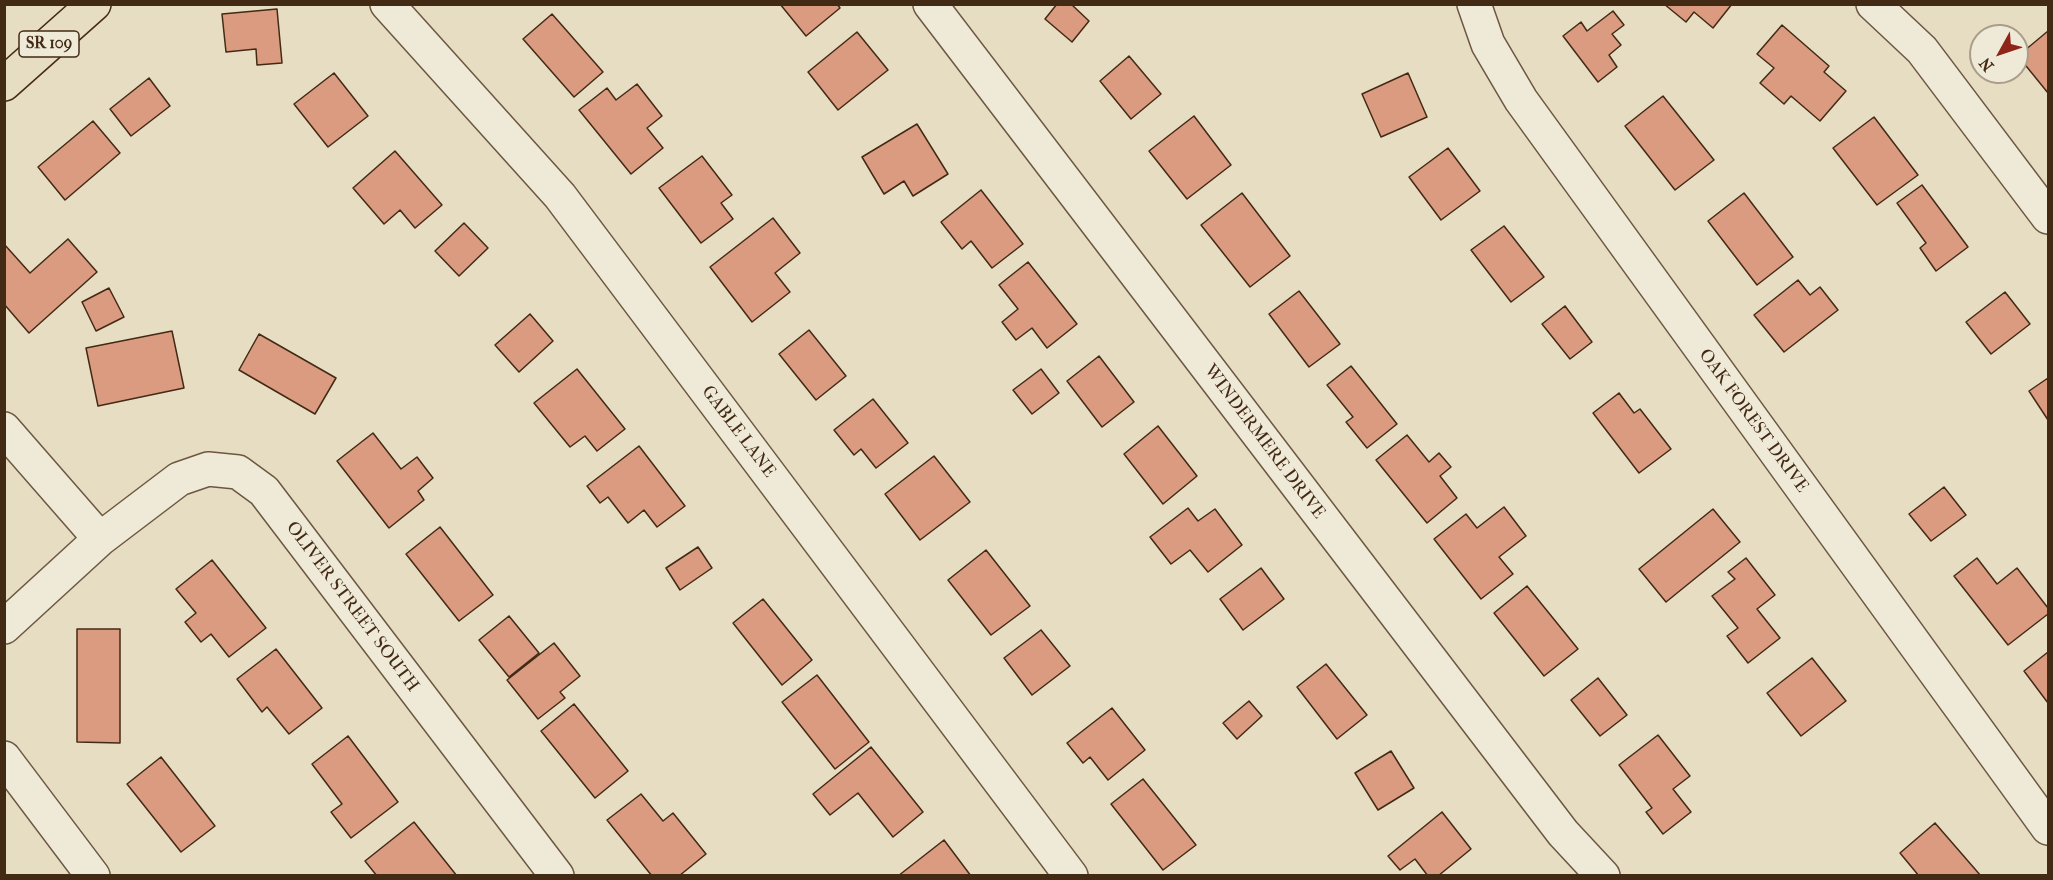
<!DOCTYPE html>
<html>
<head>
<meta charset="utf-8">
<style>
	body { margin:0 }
	#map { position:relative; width:2053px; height:880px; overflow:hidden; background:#e7ddc3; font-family:"IM FELL French Canon",serif }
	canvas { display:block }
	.frame { position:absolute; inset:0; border:6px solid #432a14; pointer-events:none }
	.north { position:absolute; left:1969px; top:24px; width:60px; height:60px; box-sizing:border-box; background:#efe9d8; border:2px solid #aa9d8a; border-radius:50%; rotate:230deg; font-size:16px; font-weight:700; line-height:24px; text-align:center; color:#432a14 }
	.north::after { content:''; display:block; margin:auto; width:21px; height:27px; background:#8f2418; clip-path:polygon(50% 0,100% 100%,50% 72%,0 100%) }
</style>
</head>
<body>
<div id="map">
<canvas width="2053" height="880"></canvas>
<div class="frame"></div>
<div class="north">N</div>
</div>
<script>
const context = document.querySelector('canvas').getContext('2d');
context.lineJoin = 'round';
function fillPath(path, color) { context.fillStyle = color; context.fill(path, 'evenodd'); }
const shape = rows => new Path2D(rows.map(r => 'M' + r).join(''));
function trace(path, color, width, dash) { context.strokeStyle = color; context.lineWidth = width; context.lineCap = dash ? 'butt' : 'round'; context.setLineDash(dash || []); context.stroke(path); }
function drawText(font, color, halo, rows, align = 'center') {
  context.font = font + ' "IM FELL French Canon",serif'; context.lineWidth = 5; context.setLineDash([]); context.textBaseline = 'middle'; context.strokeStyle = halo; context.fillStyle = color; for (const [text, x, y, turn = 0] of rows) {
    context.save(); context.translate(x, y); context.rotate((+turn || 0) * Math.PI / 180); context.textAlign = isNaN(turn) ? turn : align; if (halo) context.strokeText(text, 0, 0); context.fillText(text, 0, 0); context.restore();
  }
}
const building = shape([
	[780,4,837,4,840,8,806,36,780,4],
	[1057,4,1071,4,1089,21,1072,42,1045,19,1057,4],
	[1664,4,1732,4,1713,28,1694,12,1686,22,1664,4],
	[277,9,282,63,257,65,256,49,226,52,222,14,277,9],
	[1613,11,1624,25,1612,34,1621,45,1609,55,1617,67,1598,82,1563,36,1581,22,1587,31,1613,11],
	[552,14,603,72,574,97,523,39,552,14],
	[1782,25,1829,66,1824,72,1846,91,1820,121,1791,96,1784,104,1760,83,1774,68,1757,54,1782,25],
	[2048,31,2048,93,2018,56,2048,31],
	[857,32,888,70,838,110,808,72,857,32],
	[1129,56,1161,94,1131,119,1100,81,1129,56],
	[334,73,368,116,328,147,294,104,334,73],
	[1408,73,1427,117,1381,137,1362,94,1408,73],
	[149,78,170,106,131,136,110,109,149,78],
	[637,84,662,116,647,128,663,148,631,174,579,110,607,88,616,100,637,84],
	[1663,96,1714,160,1675,190,1625,126,1663,96],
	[1194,116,1231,165,1187,199,1149,151,1194,116],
	[1874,117,1918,175,1877,205,1833,148,1874,117],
	[93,121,120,153,65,200,38,167,93,121],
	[917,124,948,174,913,196,904,181,884,194,862,157,917,124],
	[1448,148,1480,191,1441,220,1409,177,1448,148],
	[395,151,442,205,415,228,400,210,384,224,353,188,395,151],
	[702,156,732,195,721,203,733,219,701,243,659,188,702,156],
	[1922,185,1968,247,1936,271,1920,248,1926,243,1897,203,1922,185],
	[981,190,1023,244,992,268,971,241,962,249,941,222,981,190],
	[1242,193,1290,256,1250,287,1201,225,1242,193],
	[1744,193,1793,257,1757,285,1708,221,1744,193],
	[773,218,800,253,775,273,790,292,752,322,710,267,773,218],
	[464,223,488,248,459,276,435,251,464,223],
	[1504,226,1544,277,1511,302,1471,250,1504,226],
	[68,239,97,272,29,333,4,304,4,244,30,273,68,239],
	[1028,262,1077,324,1047,348,1032,328,1016,340,1002,322,1018,309,999,285,1028,262],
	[1798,280,1810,295,1820,287,1838,310,1784,352,1754,315,1798,280],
	[109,288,124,317,96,331,82,302,109,288],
	[1299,291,1340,344,1309,367,1269,314,1299,291],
	[2005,292,2030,324,1991,354,1966,322,2005,292],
	[1565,306,1592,342,1570,359,1542,324,1565,306],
	[530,314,553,341,519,372,495,345,530,314],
	[809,330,846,376,816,400,779,354,809,330],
	[172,331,184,388,98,406,86,348,172,331],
	[259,334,336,378,315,414,239,370,259,334],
	[1099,356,1134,402,1102,427,1067,381,1099,356],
	[1351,366,1397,424,1367,448,1346,422,1353,417,1327,385,1351,366],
	[577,369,625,429,597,451,585,436,570,447,534,403,577,369],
	[1041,369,1059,393,1032,414,1013,390,1041,369],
	[2048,378,2048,420,2029,391,2048,378],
	[1619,393,1634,413,1640,409,1671,449,1639,473,1593,413,1619,393],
	[873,399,908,443,876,468,861,449,854,455,834,430,873,399],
	[1158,426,1197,476,1163,504,1124,454,1158,426],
	[373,433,401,469,417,457,433,478,418,491,424,500,389,528,337,461,373,433],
	[1407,435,1429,462,1439,453,1451,467,1440,476,1457,498,1427,523,1376,460,1407,435],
	[639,446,685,506,657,527,644,510,628,523,608,497,600,503,587,486,639,446],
	[934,456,970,502,920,540,885,494,934,456],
	[1944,487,1966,515,1931,541,1909,514,1944,487],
	[1504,507,1526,536,1499,557,1513,574,1481,599,1434,539,1466,514,1477,528,1504,507],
	[1188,508,1198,521,1215,509,1242,545,1208,572,1190,550,1171,564,1150,537,1188,508],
	[1713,509,1740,542,1666,602,1639,569,1713,509],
	[440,527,493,595,459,621,406,554,440,527],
	[698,547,712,568,680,590,666,568,698,547],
	[986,550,1030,606,991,635,948,580,986,550],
	[1746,558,1775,595,1757,609,1780,638,1748,663,1727,636,1738,628,1712,596,1735,579,1728,572,1746,558],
	[1977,558,1997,584,2017,568,2048,608,2048,614,2008,645,1954,576,1977,558],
	[212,560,266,628,229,657,211,634,201,642,185,622,196,613,176,589,212,560],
	[1261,568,1284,599,1243,630,1220,599,1261,568],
	[1527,586,1578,649,1544,676,1494,613,1527,586],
	[763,599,812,660,782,685,733,623,763,599],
	[509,616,539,653,509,677,479,640,509,616],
	[77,629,120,629,120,743,77,742,77,629],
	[1041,630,1070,666,1032,695,1004,658,1041,630],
	[554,643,580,676,560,692,565,698,538,719,507,680,554,643],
	[276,649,322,708,289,734,267,707,262,712,237,679,276,649],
	[2048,652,2048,703,2024,671,2048,652],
	[1812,658,1846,701,1801,736,1767,693,1812,658],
	[1326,664,1367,715,1337,739,1297,687,1326,664],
	[817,675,869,742,835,769,782,702,817,675],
	[1598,678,1627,715,1600,736,1571,700,1598,678],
	[1249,701,1262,716,1237,739,1223,723,1249,701],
	[574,704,628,771,595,798,541,731,574,704],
	[1112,708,1145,750,1108,780,1090,757,1083,763,1067,743,1112,708],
	[1658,735,1690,776,1673,789,1691,812,1663,834,1646,812,1652,808,1619,765,1658,735],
	[348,736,398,802,351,838,331,812,342,804,312,764,348,736],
	[871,747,923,812,893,837,858,793,830,815,813,794,871,747],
	[1391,751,1414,788,1378,810,1355,773,1391,751],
	[161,757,215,826,181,852,127,784,161,757],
	[1143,779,1196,845,1163,870,1111,804,1143,779],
	[641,794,663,821,673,813,706,854,679,876,652,876,607,820,641,794],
	[1442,812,1471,849,1438,876,1428,876,1415,859,1400,870,1388,856,1442,812],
	[414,822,457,876,377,876,365,861,414,822],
	[1935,823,1981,876,1919,876,1900,853,1935,823],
	[944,840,971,876,898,876,944,840]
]);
fillPath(building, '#da9b80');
trace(building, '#432a14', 1.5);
const minor = shape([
	[387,4,560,196,1071,876],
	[930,4,1563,833,1603,876],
	[1474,4,1488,44,1521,100,2048,828],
	[1873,4,1922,50,2048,217],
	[4,429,100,539],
	[4,627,100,539,179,479,208,469,238,472,264,491,557,876],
	[4,758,93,876]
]);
const primary = shape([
	[4,84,94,4]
]);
trace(minor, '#6c5740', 36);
trace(primary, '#432a14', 36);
trace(minor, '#efe9d8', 33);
trace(primary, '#e7ddc3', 33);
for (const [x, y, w] of [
	[49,44,60]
]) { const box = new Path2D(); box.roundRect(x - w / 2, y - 13, w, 26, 4.5); context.fillStyle = '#efe9d8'; context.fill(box); trace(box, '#432a14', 1.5); }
drawText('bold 16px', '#432a14', null, [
	["SR 109",49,44]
]);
drawText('18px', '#432a14', '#efe9d8', [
	["OAK FOREST DRIVE",1753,421,54],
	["GABLE LANE",738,432,53],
	["WINDERMERE DRIVE",1264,442,53],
	["OLIVER STREET SOUTH",352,607,53]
]);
</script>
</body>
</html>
